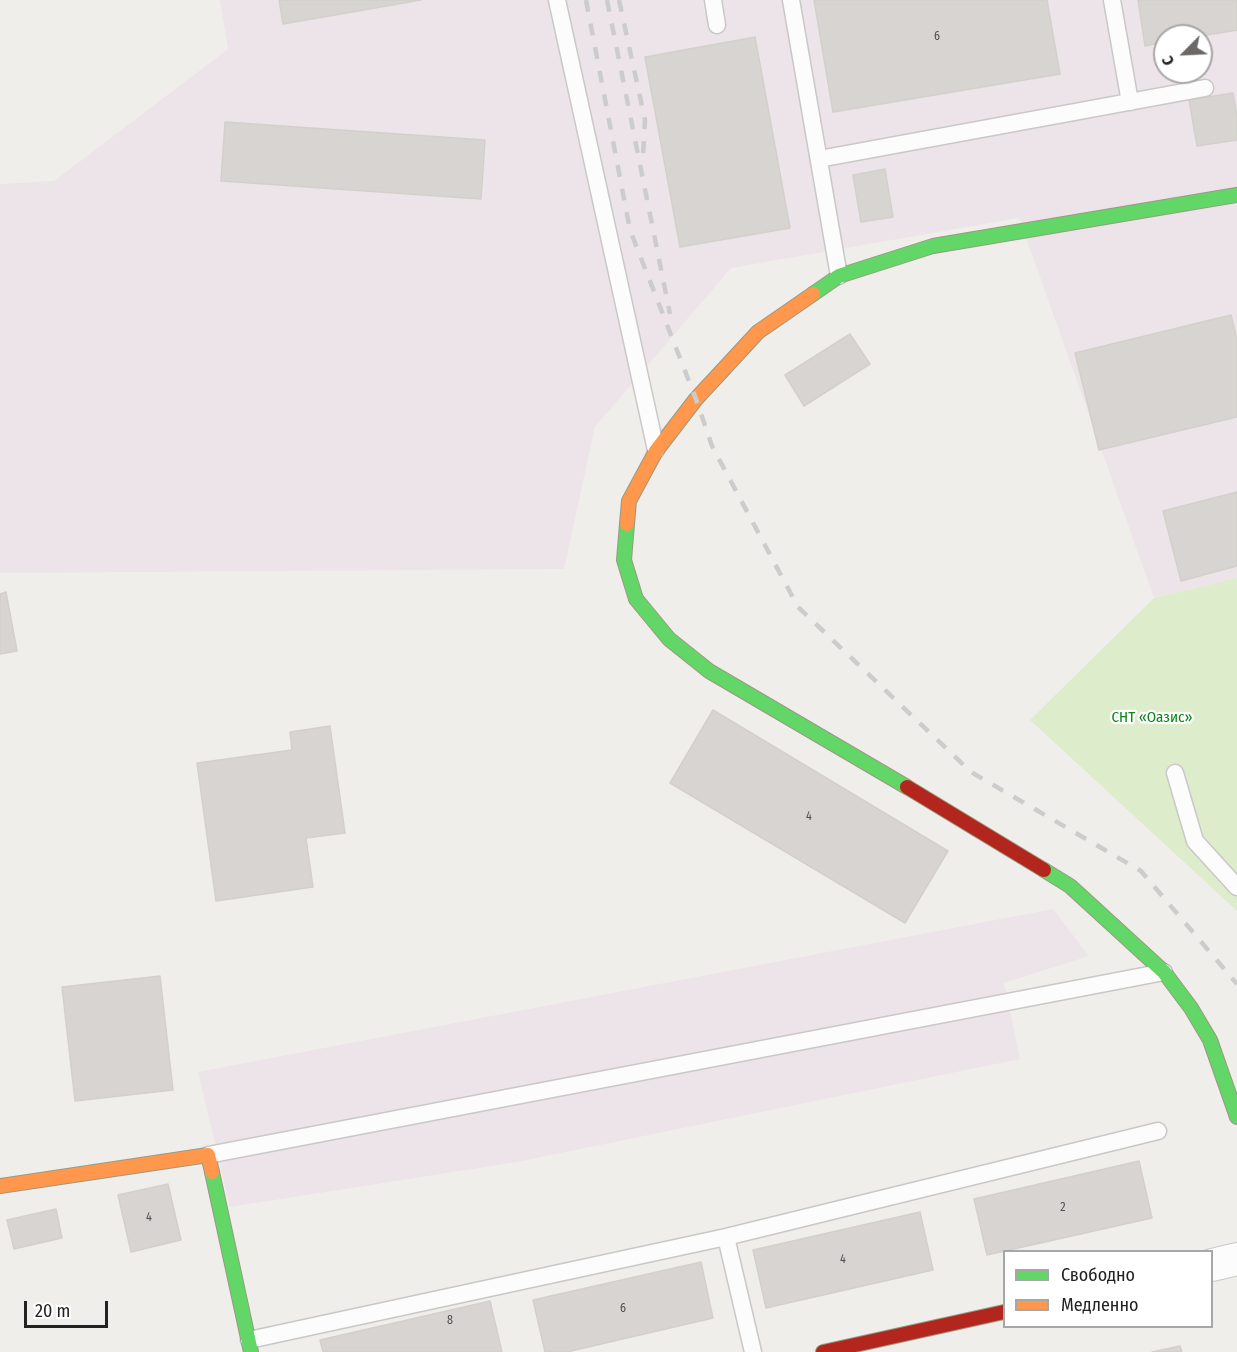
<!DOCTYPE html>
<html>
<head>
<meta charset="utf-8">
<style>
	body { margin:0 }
	#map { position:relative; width:1237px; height:1352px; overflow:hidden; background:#f0eeeb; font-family:"Fira Sans Condensed",sans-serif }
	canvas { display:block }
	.legend { position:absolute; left:1003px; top:1250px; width:210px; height:78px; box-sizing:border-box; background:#fff; border:2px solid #a7a7a7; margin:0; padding:8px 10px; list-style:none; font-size:18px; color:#222 }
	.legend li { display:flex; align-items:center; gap:12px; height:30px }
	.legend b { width:30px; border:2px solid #a7a7a7 }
	.north { position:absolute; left:1153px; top:24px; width:60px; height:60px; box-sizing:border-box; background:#fff; border:2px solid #a7a7a7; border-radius:50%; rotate:246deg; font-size:16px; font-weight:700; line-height:24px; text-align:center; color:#222 }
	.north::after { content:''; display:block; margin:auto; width:21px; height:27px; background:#6a6968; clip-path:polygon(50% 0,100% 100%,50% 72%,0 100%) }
	.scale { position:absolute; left:24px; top:1301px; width:84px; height:27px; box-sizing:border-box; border:3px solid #222; border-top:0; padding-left:8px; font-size:18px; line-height:21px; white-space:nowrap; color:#222; -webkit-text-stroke:4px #fff; paint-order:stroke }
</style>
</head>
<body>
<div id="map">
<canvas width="1237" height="1352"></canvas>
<ul class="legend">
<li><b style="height:8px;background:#63d668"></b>Свободно</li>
<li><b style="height:8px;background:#ff974d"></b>Медленно</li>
</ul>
<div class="north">С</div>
<div class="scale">20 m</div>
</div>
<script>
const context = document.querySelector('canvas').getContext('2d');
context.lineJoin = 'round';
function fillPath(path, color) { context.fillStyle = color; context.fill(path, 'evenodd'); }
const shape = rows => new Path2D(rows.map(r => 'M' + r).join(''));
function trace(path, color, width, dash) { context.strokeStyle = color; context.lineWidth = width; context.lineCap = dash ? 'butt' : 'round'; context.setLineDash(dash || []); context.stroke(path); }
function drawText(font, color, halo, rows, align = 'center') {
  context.font = font + ' "Fira Sans Condensed",sans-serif'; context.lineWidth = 4.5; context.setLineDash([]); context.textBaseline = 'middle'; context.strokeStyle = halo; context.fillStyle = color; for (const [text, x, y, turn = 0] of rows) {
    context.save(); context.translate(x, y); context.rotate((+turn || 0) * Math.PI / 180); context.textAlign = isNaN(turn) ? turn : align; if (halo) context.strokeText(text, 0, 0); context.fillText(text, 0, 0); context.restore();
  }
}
fillPath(shape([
	[220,0,1237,0,1237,578,1154,598,1019,218,731,268,595,427,564,569,0,573,0,184,54,181,228,49],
	[1165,36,1201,36,1201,72,1165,72],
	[1053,909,1089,956,1004,983,1020,1059,517,1162,230,1207,198,1072]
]), '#ede4e9');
fillPath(shape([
	[1237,578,1237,911,1030,720,1154,598]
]), '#ddeccb');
const building = shape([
	[279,0,421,0,283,24,279,0],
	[814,0,1047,0,1060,74,833,112,814,0],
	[1138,0,1237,0,1237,30,1201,36,1165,36,1165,42,1145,46,1138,0],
	[755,37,790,228,680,247,645,57,755,37],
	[1233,93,1237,116,1237,140,1197,146,1189,100,1233,93],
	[225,122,485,140,481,199,221,181,225,122],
	[885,169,893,217,861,222,853,175,885,169],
	[1231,315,1237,340,1237,417,1099,450,1075,353,1231,315],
	[850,334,870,364,804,406,785,375,850,334],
	[1237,492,1237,566,1181,581,1163,511,1237,492],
	[6,592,17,651,0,654,0,594,6,592],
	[713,710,948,851,905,923,670,783,713,710],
	[330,726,345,833,306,838,313,887,216,901,197,763,292,750,290,732,330,726],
	[160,976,173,1090,75,1101,62,987,160,976],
	[1139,1161,1152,1218,987,1255,974,1199,1139,1161],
	[168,1184,181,1240,131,1252,118,1195,168,1184],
	[56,1209,62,1238,14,1249,7,1220,56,1209],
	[920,1212,933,1270,766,1308,753,1250,920,1212],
	[701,1262,713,1318,567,1352,545,1352,533,1300,701,1262],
	[490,1301,502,1352,323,1352,320,1340,490,1301],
	[1180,1346,1182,1352,1152,1352,1180,1346]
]);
fillPath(building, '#d7d4d2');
trace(building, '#d3d0cc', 1.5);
const lane = shape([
	[557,0,656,450],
	[713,0,717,25],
	[791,0,839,276],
	[1112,0,1130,102],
	[819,159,1205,88],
	[1175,773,1195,841,1237,887],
	[208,1155,1164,972],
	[726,1237,1158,1131],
	[249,1340,726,1237,753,1352]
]);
const street = shape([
	[1212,1265,1237,1259]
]);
const fast = shape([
	[813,294,839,276,933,246,1237,195],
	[627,524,624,560,636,599,669,639,709,671,907,787],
	[1044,870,1070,886,1164,972,1191,1008,1210,1040,1237,1117],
	[212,1172,251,1352]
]);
const slow = shape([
	[627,524,629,501,656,451,696,399,758,332,813,294],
	[0,1186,208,1155,212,1172]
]);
const jam = shape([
	[907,787,1044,870],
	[823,1352,1004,1312]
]);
trace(lane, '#c9c8c7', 19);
trace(street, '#c9c8c7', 34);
trace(fast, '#999a82', 16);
trace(slow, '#999a82', 16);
trace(jam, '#999a82', 16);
trace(lane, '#fdfcfc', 16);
trace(street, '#fdfcfc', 32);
trace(fast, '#63d668', 14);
trace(slow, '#ff974d', 14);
trace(jam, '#b3261e', 14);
trace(shape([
	[586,0,630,230,696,399,712,446,798,607,971,772,1141,871,1237,984],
	[607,0,670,314],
	[619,0,645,120,643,157]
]), '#ccc', 4.5, [12, 12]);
drawText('12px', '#4f4e4e', null, [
	["6",937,37],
	["4",809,817],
	["2",1063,1208],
	["4",149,1218],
	["4",843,1260],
	["6",623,1309],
	["8",450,1321]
]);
drawText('15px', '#0c8416', '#fff', [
	["СНТ «Оазис»",1152,718]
]);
</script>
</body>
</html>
